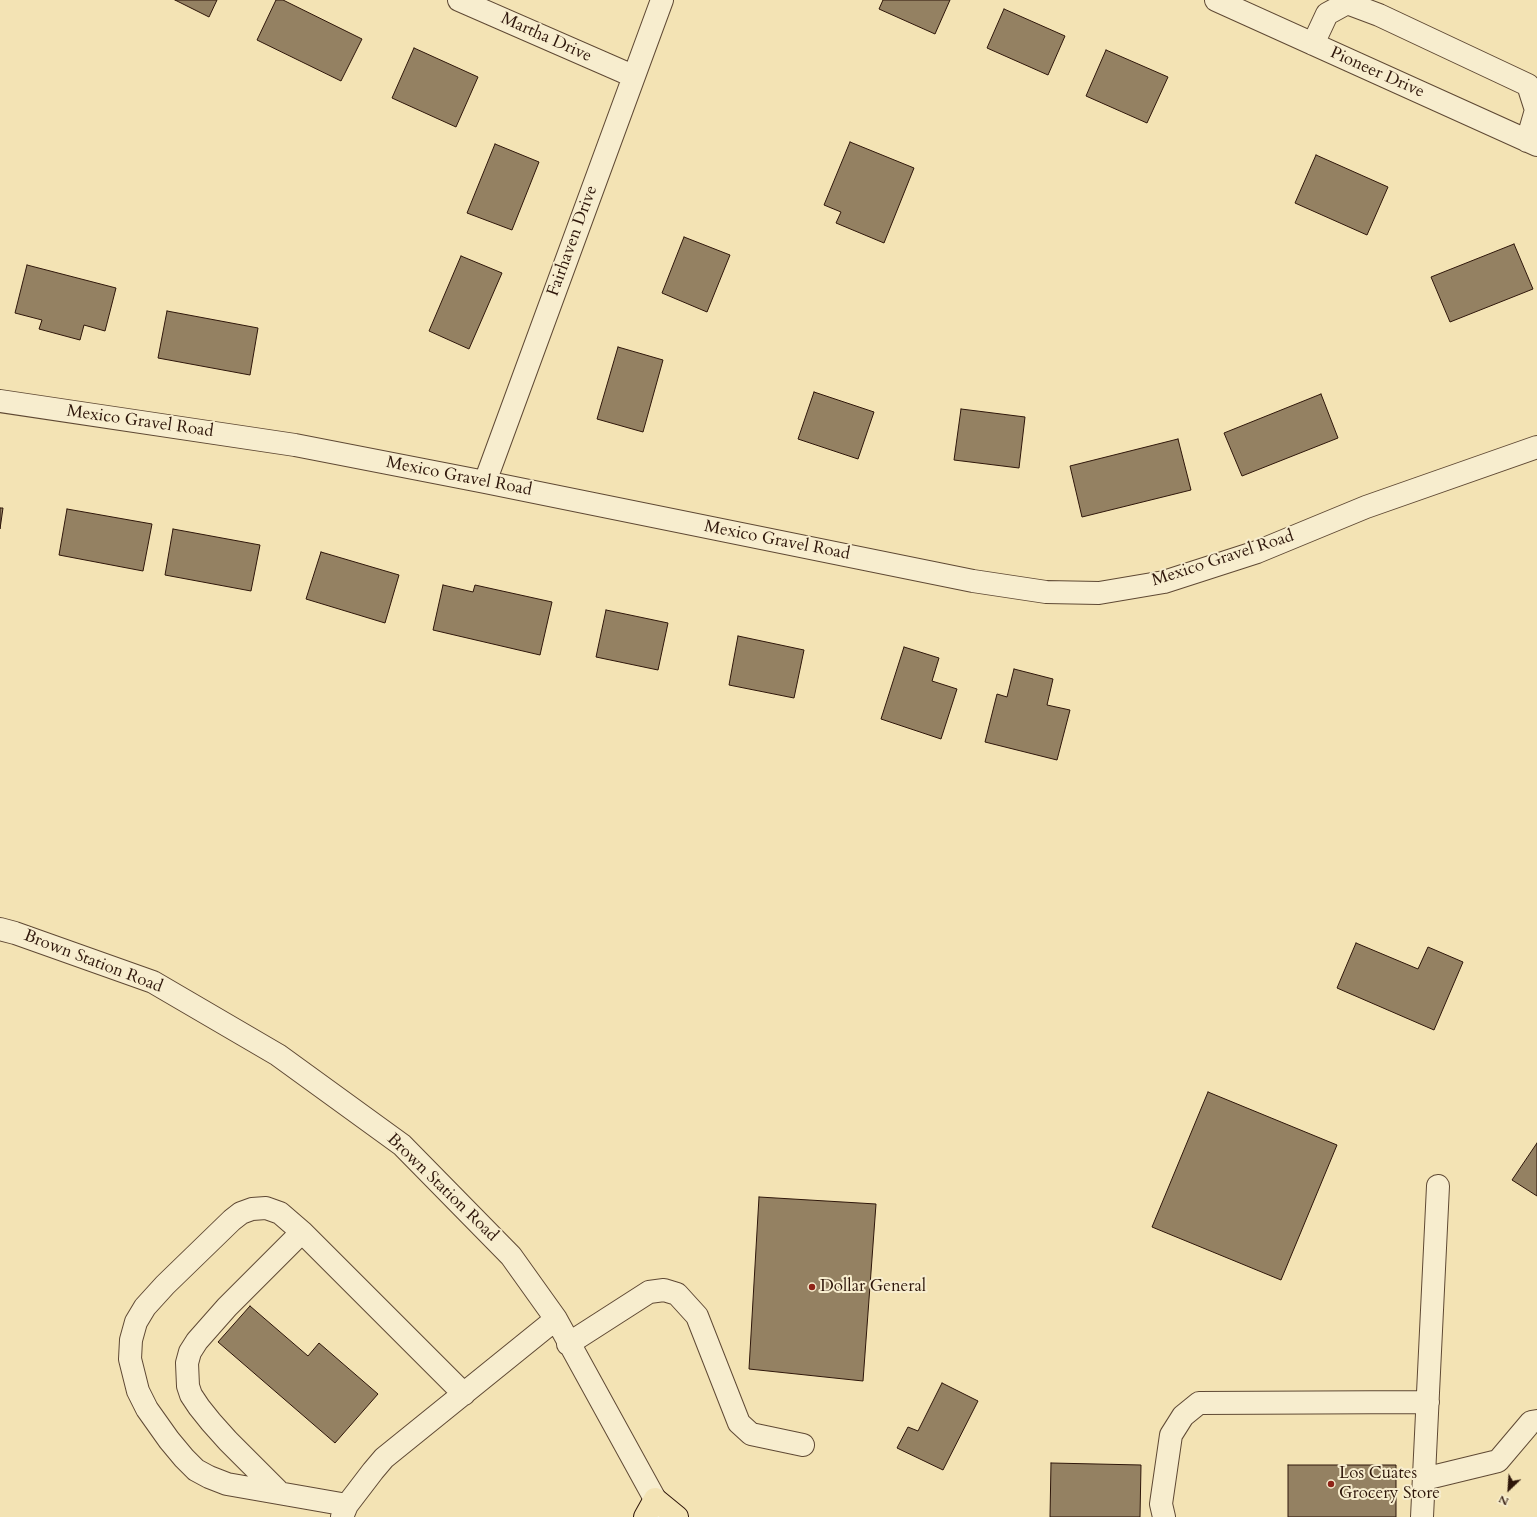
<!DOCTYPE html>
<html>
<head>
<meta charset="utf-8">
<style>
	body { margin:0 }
	#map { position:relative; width:1537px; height:1517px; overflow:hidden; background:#f3e3b4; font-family:Cardo,serif }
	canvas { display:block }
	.north { position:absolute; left:1489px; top:1469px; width:40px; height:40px; -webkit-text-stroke:3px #f7edce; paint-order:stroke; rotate:205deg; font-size:11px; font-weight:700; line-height:16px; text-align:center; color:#2e160a }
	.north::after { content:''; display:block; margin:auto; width:14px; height:18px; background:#2e160a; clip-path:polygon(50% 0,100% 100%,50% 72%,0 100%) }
</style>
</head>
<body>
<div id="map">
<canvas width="1537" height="1517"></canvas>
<div class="north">N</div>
</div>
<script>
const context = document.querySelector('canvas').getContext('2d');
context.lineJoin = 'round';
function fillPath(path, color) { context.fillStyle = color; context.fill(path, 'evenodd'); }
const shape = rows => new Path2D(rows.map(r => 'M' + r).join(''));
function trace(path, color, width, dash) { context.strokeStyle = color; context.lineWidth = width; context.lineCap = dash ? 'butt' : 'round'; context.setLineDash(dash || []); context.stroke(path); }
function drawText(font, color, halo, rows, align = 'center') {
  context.font = font + ' Cardo,serif'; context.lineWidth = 4; context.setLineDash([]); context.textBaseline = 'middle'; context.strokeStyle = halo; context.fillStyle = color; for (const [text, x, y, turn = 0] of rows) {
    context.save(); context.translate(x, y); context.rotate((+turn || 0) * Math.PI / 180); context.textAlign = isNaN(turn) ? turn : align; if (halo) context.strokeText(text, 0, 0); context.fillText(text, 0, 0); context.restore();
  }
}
const building = shape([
	[175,0,217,0,209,17,175,0],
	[276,0,283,0,362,39,341,81,257,40,276,0],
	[883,0,950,0,935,34,879,9,883,0],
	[1004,9,1065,36,1048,75,987,48,1004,9],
	[414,48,478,77,456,127,392,98,414,48],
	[1106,50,1168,77,1147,123,1086,96,1106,50],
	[850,142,914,168,884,243,836,223,841,212,824,205,850,142],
	[495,144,539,162,512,230,467,213,495,144],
	[1316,155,1388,187,1367,235,1295,203,1316,155],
	[684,237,730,255,707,312,662,293,684,237],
	[1514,244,1533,289,1450,322,1431,277,1514,244],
	[461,256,502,273,469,349,429,331,461,256],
	[27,265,116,288,105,331,84,325,80,340,39,329,42,320,15,313,27,265],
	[167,311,258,328,250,375,158,358,167,311],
	[618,347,663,360,643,432,597,419,618,347],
	[814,392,874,412,858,459,798,439,814,392],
	[1321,394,1338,438,1242,476,1224,433,1321,394],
	[961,409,1025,417,1019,468,954,460,961,409],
	[1178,439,1191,490,1082,517,1070,466,1178,439],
	[0,508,3,508,0,529,0,508],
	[67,509,152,524,143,571,59,555,67,509],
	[173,529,260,545,251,591,165,575,173,529],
	[321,552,399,575,385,623,306,599,321,552],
	[443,585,473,592,475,585,552,602,540,655,433,630,443,585],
	[606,610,668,623,658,670,596,657,606,610],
	[738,636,804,650,794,698,729,685,738,636],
	[904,647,939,658,932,681,957,689,941,739,881,719,904,647],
	[1014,669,1053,679,1047,705,1070,710,1057,760,985,742,997,694,1007,697,1014,669],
	[1356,943,1418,969,1428,947,1463,962,1434,1030,1337,988,1356,943],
	[1208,1092,1337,1145,1281,1280,1152,1227,1208,1092],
	[1537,1143,1537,1196,1512,1180,1537,1143],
	[759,1197,876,1204,863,1381,749,1369,759,1197],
	[250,1306,308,1356,319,1343,378,1394,335,1443,218,1342,250,1306],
	[942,1383,978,1401,943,1470,897,1448,908,1427,918,1431,942,1383],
	[1051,1463,1141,1465,1140,1517,1050,1517,1051,1463],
	[1288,1465,1396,1465,1396,1517,1288,1517,1288,1465]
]);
fillPath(building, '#948162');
trace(building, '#2e160a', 1);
const minor = shape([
	[459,0,633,76],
	[1216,0,1537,145],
	[1313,44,1327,14,1347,3,1379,15,1528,85,1536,110,1527,141],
	[0,401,295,445,485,482,973,581,1046,592,1099,593,1164,582,1257,552,1366,507,1537,447],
	[485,482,662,0],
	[0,929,15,933,153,982,278,1055,402,1145,511,1256,556,1319,655,1499,662,1516],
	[568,1344,649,1292,664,1290,677,1294,697,1316,739,1423,751,1434,803,1445],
	[1424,1479,1498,1461,1531,1422,1537,1421],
	[280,1493,228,1441,211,1422,199,1407,191,1395,188,1386,187,1363,190,1352,197,1341,227,1307,302,1232],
	[347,1505,227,1484,209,1477,196,1470,184,1458,169,1440,147,1409,138,1391,130,1359,131,1340,136,1322,145,1307,165,1285,232,1220,241,1213,252,1209,266,1208,280,1213,302,1232,464,1394],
	[342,1517,347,1505,373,1471,384,1458,556,1319],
	[1164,1517,1161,1504,1171,1435,1183,1416,1199,1403,1428,1402],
	[1422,1517,1438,1186]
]);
const major = shape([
	[645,1517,655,1499,677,1517]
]);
trace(minor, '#5f4934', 24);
trace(major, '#2e160a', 24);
trace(minor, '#f7edce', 22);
trace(major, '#f3e3b4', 22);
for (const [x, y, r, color] of [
	[812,1287,4,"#8f2418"],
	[1331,1484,4,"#8f2418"]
]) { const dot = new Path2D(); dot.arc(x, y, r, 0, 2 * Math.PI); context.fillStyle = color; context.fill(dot); trace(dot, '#f7edce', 1.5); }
drawText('17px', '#2e160a', '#f7edce', [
	["Martha Drive",546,38,24],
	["Pioneer Drive",1377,73,24],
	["Fairhaven Drive",573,241,-70],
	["Mexico Gravel Road",140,422,8],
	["Mexico Gravel Road",459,477,11],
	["Mexico Gravel Road",777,541,11],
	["Mexico Gravel Road",1223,559,-18],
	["Brown Station Road",93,962,21],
	["Brown Station Road",442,1188,44]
]);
drawText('17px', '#2e160a', '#f7edce', [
	["Dollar General",820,1287],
	["Los Cuates",1339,1474],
	["Grocery Store",1339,1494]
], 'left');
</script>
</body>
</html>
